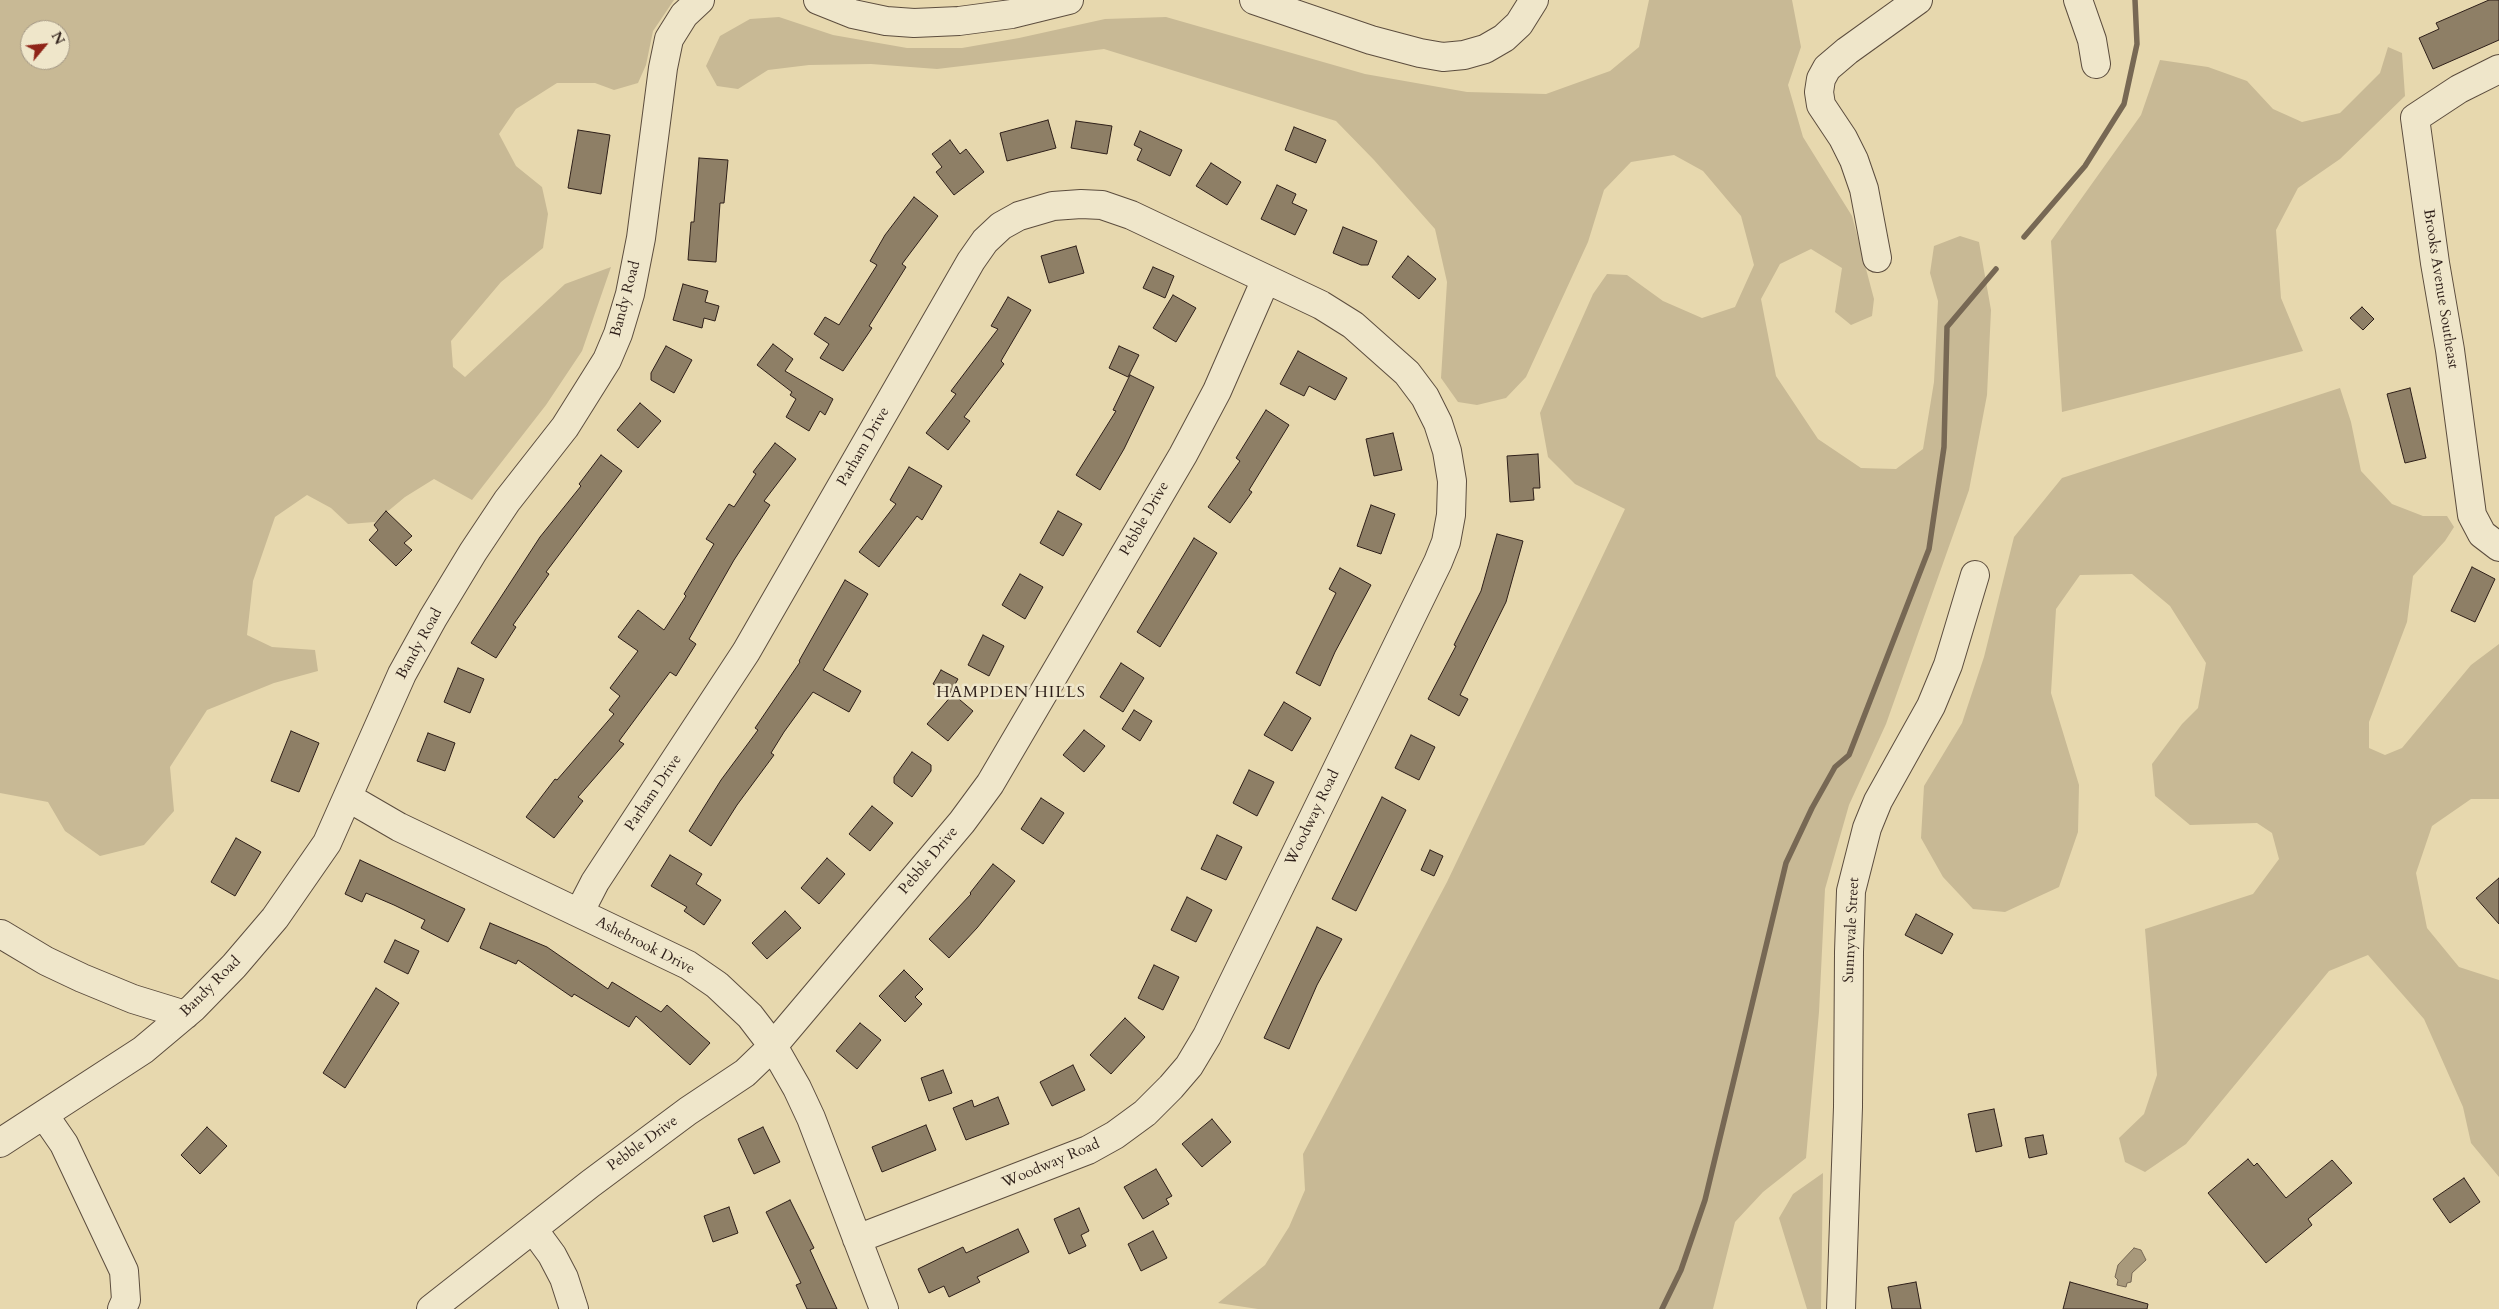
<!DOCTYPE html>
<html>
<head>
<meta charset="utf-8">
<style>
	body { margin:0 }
	#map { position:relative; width:2499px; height:1309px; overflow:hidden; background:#e7d8ae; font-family:Cardo,serif }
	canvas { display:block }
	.north { position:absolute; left:20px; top:20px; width:50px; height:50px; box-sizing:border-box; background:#efe6ca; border:1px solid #a29683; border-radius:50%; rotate:62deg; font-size:14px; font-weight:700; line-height:20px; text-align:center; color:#2e1f19 }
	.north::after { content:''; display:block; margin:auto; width:18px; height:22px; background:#8f2418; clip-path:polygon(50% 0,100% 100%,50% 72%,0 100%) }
</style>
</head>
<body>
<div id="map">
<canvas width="2499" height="1309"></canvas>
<div class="north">N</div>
</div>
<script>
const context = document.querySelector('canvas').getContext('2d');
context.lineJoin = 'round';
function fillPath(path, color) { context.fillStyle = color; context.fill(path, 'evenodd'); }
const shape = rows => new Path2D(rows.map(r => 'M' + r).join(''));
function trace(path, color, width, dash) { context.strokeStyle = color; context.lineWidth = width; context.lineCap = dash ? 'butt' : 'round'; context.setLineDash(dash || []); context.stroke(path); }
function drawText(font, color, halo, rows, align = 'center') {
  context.font = font + ' Cardo,serif'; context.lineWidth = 5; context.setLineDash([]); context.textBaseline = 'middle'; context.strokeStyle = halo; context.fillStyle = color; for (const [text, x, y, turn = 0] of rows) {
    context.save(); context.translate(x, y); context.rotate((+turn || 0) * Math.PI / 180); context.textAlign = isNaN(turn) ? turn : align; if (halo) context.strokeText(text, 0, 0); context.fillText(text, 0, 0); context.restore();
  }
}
fillPath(shape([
	[0,0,674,0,653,31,646,65,638,83,614,90,595,83,557,83,516,109,499,134,516,166,542,187,548,214,543,248,501,282,451,341,453,367,465,377,565,284,611,267,582,351,546,405,472,500,434,479,405,497,375,522,348,524,331,508,307,495,275,517,253,581,247,635,272,647,315,650,318,671,274,683,207,710,170,767,174,811,144,845,100,856,65,831,48,802,0,793],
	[30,30,60,30,60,60,30,60],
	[1649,0,1792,0,1801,47,1788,85,1803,137,1852,216,1874,299,1872,316,1851,325,1835,312,1842,268,1811,249,1780,264,1761,299,1776,376,1818,439,1861,468,1896,469,1923,449,1934,382,1938,301,1930,273,1934,246,1960,236,1979,242,1991,310,1987,395,1969,490,1886,724,1849,805,1825,889,1819,1012,1806,1158,1763,1192,1735,1222,1713,1309,1258,1309,1218,1303,1265,1265,1289,1227,1305,1190,1303,1154,1447,882,1625,509,1575,484,1548,457,1540,413,1593,294,1607,274,1627,275,1663,301,1702,318,1735,307,1754,265,1741,216,1703,171,1674,155,1631,162,1604,190,1588,242,1526,377,1506,398,1477,405,1458,402,1441,378,1447,282,1435,229,1374,160,1336,121,1104,49,937,69,871,64,809,65,768,70,738,89,717,86,706,66,720,36,750,19,779,17,833,35,907,48,962,48,1019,38,1105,19,1166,17,1365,74,1467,92,1546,94,1610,71,1639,47],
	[2388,47,2402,53,2405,96,2340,159,2298,188,2276,230,2281,298,2303,351,2062,412,2051,241,2141,115,2160,60,2208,67,2247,81,2273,109,2302,122,2340,113,2380,73],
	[2340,388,2351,422,2361,471,2392,504,2423,516,2447,516,2454,527,2445,541,2413,576,2407,622,2369,722,2369,748,2385,755,2402,748,2471,665,2499,644,2499,799,2471,799,2432,826,2416,873,2427,928,2459,967,2499,980,2499,1177,2471,1143,2463,1107,2424,1019,2368,955,2329,971,2186,1144,2145,1172,2125,1162,2119,1138,2144,1114,2157,1075,2145,929,2253,894,2279,859,2272,833,2257,823,2190,825,2155,796,2152,764,2182,724,2198,708,2206,663,2170,606,2132,574,2080,575,2056,609,2051,693,2079,785,2078,832,2059,887,2005,912,1973,909,1943,877,1921,838,1924,786,1962,723,1984,657,2014,537,2062,478],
	[1823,1173,1821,1309,1807,1309,1779,1218,1793,1194]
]), '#c8b995');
const water = shape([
	[2134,1248,2141,1250,2146,1260,2132,1273,2131,1282,2127,1283,2126,1287,2117,1285,2118,1280,2115,1277,2118,1265,2134,1248]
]);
fillPath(water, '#a8997b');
trace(water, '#776854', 1);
trace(shape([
	[2024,237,2085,166,2124,104,2137,44,2135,0],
	[1662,1309,1681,1270,1705,1200,1786,863,1812,808,1835,767,1849,755,1929,549,1944,447,1947,327,1996,269]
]), '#776854', 5.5);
const building = shape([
	[2489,0,2499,0,2499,40,2433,69,2419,38,2439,29,2436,23,2489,0],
	[1048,120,1056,148,1007,161,1000,133,1048,120],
	[1076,121,1112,126,1107,154,1071,148,1076,121],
	[1294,127,1326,140,1316,163,1285,150,1294,127],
	[578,130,610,135,601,194,568,188,578,130],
	[1140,131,1182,150,1170,176,1137,160,1142,149,1134,145,1140,131],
	[950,140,960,154,966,149,984,172,954,195,936,172,942,167,932,154,950,140],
	[699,158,728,160,724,203,720,203,716,262,688,260,691,222,694,222,699,158],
	[1211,163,1241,182,1227,205,1196,186,1211,163],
	[1277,185,1296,194,1292,203,1307,210,1295,235,1261,219,1277,185],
	[914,197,938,216,902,264,906,267,869,326,872,328,843,371,820,358,829,344,814,334,825,317,839,325,877,265,870,261,885,235,914,197],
	[1343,227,1377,241,1368,265,1361,265,1333,253,1343,227],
	[1076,246,1084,273,1049,283,1041,256,1076,246],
	[1408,256,1436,279,1419,299,1392,277,1408,256],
	[1153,267,1174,276,1165,298,1143,288,1153,267],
	[683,284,708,291,705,302,719,306,715,321,704,318,702,328,673,320,683,284],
	[1173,295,1196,308,1176,342,1153,328,1173,295],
	[1008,297,1031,310,1001,361,1004,364,964,417,970,421,948,450,926,433,956,394,951,391,998,329,991,326,1008,297],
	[2362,307,2374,319,2363,330,2350,318,2362,307],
	[773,344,793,359,785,371,833,399,825,415,820,411,809,431,786,417,796,399,790,395,792,392,757,365,773,344],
	[666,346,692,360,674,393,651,380,651,373,666,346],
	[1119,346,1139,355,1128,377,1109,368,1119,346],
	[1298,351,1347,378,1335,400,1309,386,1304,396,1280,384,1298,351],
	[1130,375,1154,387,1124,449,1100,490,1076,475,1116,411,1113,410,1130,375],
	[2410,388,2426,458,2405,463,2387,394,2410,388],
	[640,403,661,421,638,448,617,430,640,403],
	[1266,410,1289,425,1249,490,1252,492,1230,523,1208,507,1240,461,1236,458,1266,410],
	[1393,433,1402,470,1374,476,1366,439,1393,433],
	[775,443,796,459,764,501,770,505,734,560,689,639,696,644,676,676,670,672,619,741,624,744,578,797,583,801,554,838,526,817,555,779,557,780,614,714,609,710,620,696,610,688,638,651,618,637,638,610,664,630,686,596,684,594,714,544,706,539,729,504,734,507,756,474,753,472,775,443],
	[1538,454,1540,488,1533,488,1534,500,1510,502,1507,456,1538,454],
	[601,455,622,471,546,572,549,574,513,625,516,627,496,658,471,643,540,537,581,486,579,484,601,455],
	[909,467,942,486,922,520,917,516,879,567,859,552,896,504,890,500,909,467],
	[1371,505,1395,514,1381,554,1357,546,1371,505],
	[386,511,412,536,404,543,412,550,396,566,369,540,378,530,374,525,386,511],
	[1058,511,1082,524,1063,556,1040,543,1058,511],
	[1497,534,1523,541,1506,602,1460,695,1468,699,1459,716,1428,699,1456,646,1454,645,1481,591,1497,534],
	[1194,538,1217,553,1160,647,1137,632,1194,538],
	[2472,567,2495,579,2475,622,2451,611,2472,567],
	[1340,568,1371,585,1335,652,1320,686,1296,673,1336,593,1329,589,1340,568],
	[1020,574,1043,587,1025,619,1002,605,1020,574],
	[845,580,868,594,823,670,861,691,849,712,813,692,784,732,771,753,774,755,737,805,711,846,689,831,721,780,758,730,755,728,800,662,799,661,845,580],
	[983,635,1004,646,989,676,968,665,983,635],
	[1121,663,1144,678,1123,712,1100,697,1121,663],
	[458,668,484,679,470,713,444,702,458,668],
	[941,670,958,679,950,693,933,684,941,670],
	[953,694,973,711,948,741,927,724,953,694],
	[1284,702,1311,718,1292,751,1264,735,1284,702],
	[1134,710,1152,721,1140,741,1122,729,1134,710],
	[1084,730,1105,746,1084,772,1063,755,1084,730],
	[291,731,319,743,299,792,271,781,291,731],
	[428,733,455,743,445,771,417,761,428,733],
	[1411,735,1435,747,1419,780,1395,768,1411,735],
	[912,752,931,765,931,771,912,797,894,783,894,777,912,752],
	[1249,770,1274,782,1257,816,1233,803,1249,770],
	[1382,797,1406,810,1356,911,1332,899,1382,797],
	[1041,798,1064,813,1043,844,1021,829,1041,798],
	[872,806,893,823,870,851,849,834,872,806],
	[1217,835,1242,847,1226,880,1201,869,1217,835],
	[236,838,261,852,235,896,211,882,236,838],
	[1430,850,1443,856,1434,876,1421,870,1430,850],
	[670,855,702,874,696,884,721,900,704,925,684,911,687,907,651,886,670,855],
	[827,858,845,874,819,904,801,888,827,858],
	[360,860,465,909,448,942,421,928,425,920,394,905,366,893,362,902,345,894,360,860],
	[993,864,1015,881,977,928,949,958,929,939,971,894,970,893,993,864],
	[2499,878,2499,924,2476,898,2499,878],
	[1187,897,1212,910,1196,942,1171,930,1187,897],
	[785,911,801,928,767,959,752,943,785,911],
	[1916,914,1953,934,1942,954,1905,935,1916,914],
	[490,923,547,947,608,989,612,982,661,1012,667,1005,710,1043,690,1065,636,1016,629,1027,574,994,572,997,518,960,516,964,480,948,490,923],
	[1317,927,1342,939,1317,985,1289,1049,1264,1038,1317,927],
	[395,940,419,951,408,974,384,962,395,940],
	[1154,965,1179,977,1163,1010,1138,998,1154,965],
	[904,970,923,989,915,997,922,1004,905,1022,879,996,904,970],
	[376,988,399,1003,345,1088,323,1073,376,988],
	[1125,1018,1145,1037,1111,1074,1090,1055,1125,1018],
	[860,1023,881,1040,857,1069,836,1051,860,1023],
	[1073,1065,1085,1090,1052,1106,1040,1082,1073,1065],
	[943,1070,952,1093,929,1101,921,1078,943,1070],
	[998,1097,1009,1124,966,1140,953,1108,972,1100,974,1107,998,1097],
	[1994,1109,2002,1146,1976,1152,1968,1114,1994,1109],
	[1212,1119,1231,1142,1202,1167,1182,1144,1212,1119],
	[926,1125,936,1150,882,1172,872,1147,926,1125],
	[207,1127,227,1146,200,1174,181,1155,207,1127],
	[763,1127,780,1162,754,1174,738,1139,763,1127],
	[2043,1135,2047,1154,2029,1158,2025,1138,2043,1135],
	[2248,1159,2254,1166,2257,1163,2286,1198,2332,1160,2352,1183,2308,1219,2312,1225,2266,1263,2208,1193,2248,1159],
	[1156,1169,1172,1196,1166,1199,1169,1204,1143,1219,1124,1187,1156,1169],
	[2464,1178,2480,1202,2450,1223,2433,1199,2464,1178],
	[790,1200,814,1248,810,1250,837,1309,807,1309,796,1285,801,1283,766,1212,790,1200],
	[729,1207,738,1233,713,1242,704,1216,729,1207],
	[1079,1208,1089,1231,1081,1235,1086,1246,1069,1254,1054,1219,1079,1208],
	[1018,1229,1029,1252,977,1277,980,1282,949,1297,944,1286,929,1293,918,1269,963,1247,966,1253,1018,1229],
	[1153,1231,1167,1258,1141,1271,1128,1244,1153,1231],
	[1916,1282,1921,1309,1892,1309,1888,1287,1916,1282],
	[2070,1282,2148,1304,2147,1309,2063,1309,2070,1282]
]);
fillPath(building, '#8e7f66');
trace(building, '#2e1f19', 1);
const minor = shape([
	[818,0,853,14,886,21,914,23,959,21,1012,14,1069,0],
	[1254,0,1371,40,1420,53,1443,57,1464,55,1485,49,1504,38,1519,24,1534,0],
	[2078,0,2092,40,2096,64],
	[2499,69,2459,89,2415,118,2435,263,2450,350,2472,515,2482,534,2499,547],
	[1877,258,1864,189,1854,160,1843,138,1821,105,1819,92,1821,79,1827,68,1847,51,1918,0],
	[349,798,399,827,688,965,717,985,750,1016,773,1046,797,1088,811,1118,884,1309],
	[579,913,595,882,746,652,971,261,985,241,1001,226,1019,216,1053,206,1081,204,1102,205,1131,215,1321,305,1353,325,1407,373,1425,397,1438,423,1447,451,1452,481,1451,515,1446,542,1438,562,1207,1036,1189,1066,1171,1087,1145,1113,1115,1135,1088,1150,857,1239],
	[1,934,46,961,82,978,133,999,185,1015],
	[44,1115,64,1144,124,1271,126,1300,122,1309],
	[0,1143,143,1050,193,1008,234,966,275,918,327,843,402,674,433,618,473,552,507,501,565,427,607,360,618,334,630,294,641,238,663,68,669,39,684,15,700,0],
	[533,1229,552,1255,564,1278,574,1309],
	[431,1309,590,1184,688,1111,745,1073,773,1046,962,822,990,784,1183,455,1217,391,1266,279],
	[1841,1309,1848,1107,1849,952,1851,891,1867,828,1878,801,1931,706,1948,665,1975,575]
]);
trace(minor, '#5c4d3e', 30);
trace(minor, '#efe6ca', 28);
drawText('15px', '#2e1f19', '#efe6ca', [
	["Brooks Avenue Southeast",2440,289,81],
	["Bandy Road",626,299,-75],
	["Parham Drive",864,447,-60],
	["Pebble Drive",1145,519,-60],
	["Bandy Road",420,644,-61],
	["Parham Drive",654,793,-56],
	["Woodway Road",1313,818,-64],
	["Pebble Drive",929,861,-50],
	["Sunnyvale Street",1852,930,-87],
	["Ashebrook Drive",645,946,27],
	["Bandy Road",211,987,-45],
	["Pebble Drive",643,1144,-36],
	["Woodway Road",1051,1164,-23]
]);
context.letterSpacing = '1px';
drawText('16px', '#2e1f19', '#efe6ca', [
	["HAMPDEN HILLS",1011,693]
]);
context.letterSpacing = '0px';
</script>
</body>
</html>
